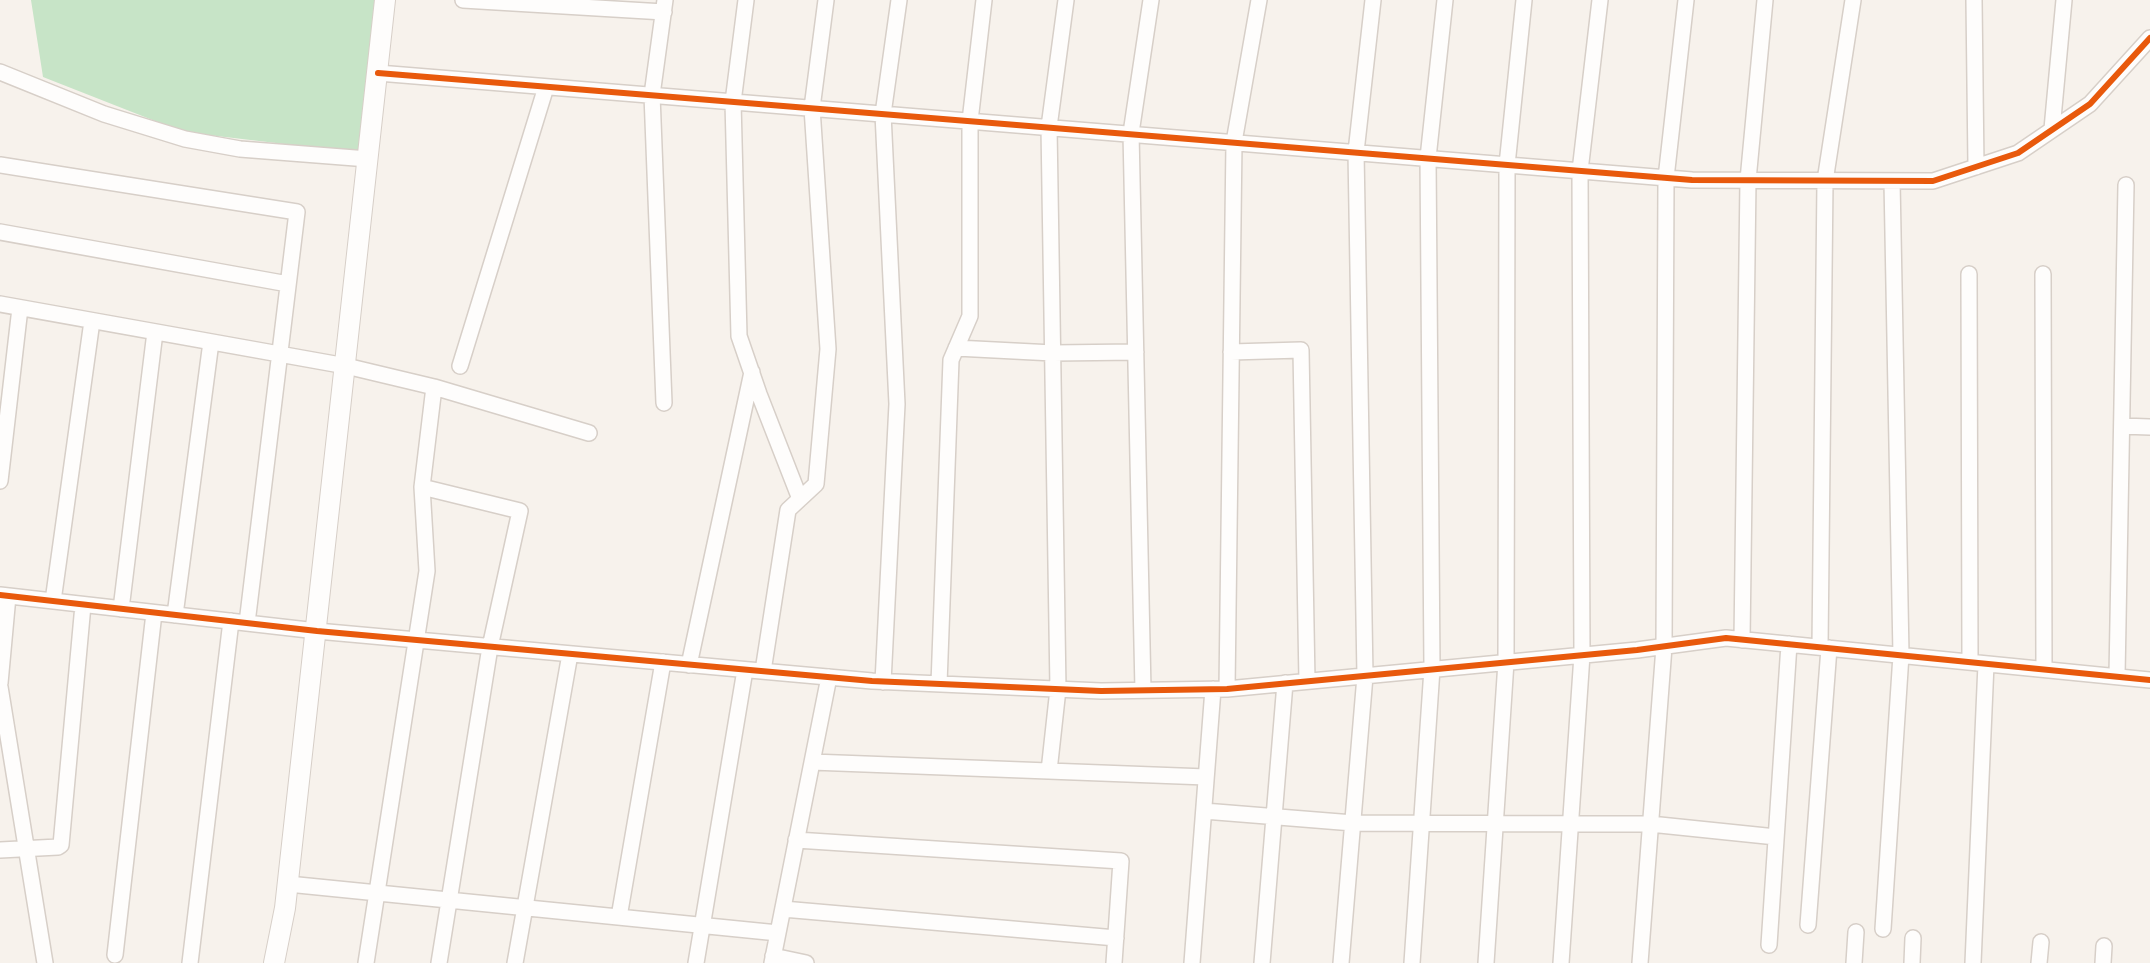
<!DOCTYPE html>
<html>
<head>
<meta charset="utf-8">
<style>
	body { margin:0 }
	canvas { display:block; background:#f7f2ec }
</style>
</head>
<body>
<canvas width="2150" height="963"></canvas>
<script>
const context = document.querySelector('canvas').getContext('2d');
context.lineJoin = 'round';
function fillPath(path, color) { context.fillStyle = color; context.fill(path, 'evenodd'); }
const shape = rows => new Path2D(rows.map(r => 'M' + r).join(''));
function trace(path, color, width, dash) { context.strokeStyle = color; context.lineWidth = width; context.lineCap = dash ? 'butt' : 'round'; context.setLineDash(dash || []); context.stroke(path); }
fillPath(shape([
	[31,0,385,0,369,154,183,132,43,77]
]), '#c7e4c7');
const minor = shape([
	[463,0,664,12],
	[746,0,733,102,739,336,759,394,800,499],
	[1974,0,1976,167],
	[0,72,104,114,185,139,240,149,368,159],
	[378,73,1692,180,1933,181,2018,153,2090,104,2150,38],
	[2052,129,2064,0],
	[0,165,297,212,247,623],
	[0,232,288,284],
	[1969,274,1970,662],
	[2043,274,2044,669],
	[0,304,346,366,434,387,422,487,427,571,366,963],
	[956,348,1053,353,1136,352],
	[1231,352,1301,350,1307,681],
	[460,366,546,87],
	[434,387,589,433],
	[664,403,652,95,665,0],
	[2122,426,2150,427],
	[0,481,20,308],
	[422,487,520,511,490,647,439,963],
	[0,595,317,631,872,681,1101,691,1227,689,1637,650,1726,638,2150,680],
	[53,601,92,321],
	[121,609,155,332],
	[175,615,211,342],
	[1742,640,1748,180,1765,0],
	[1820,647,1825,181,1853,0],
	[689,665,752,372],
	[763,671,788,510,816,484,828,349,812,108,826,0],
	[2117,676,2126,185],
	[883,682,897,404,883,114,899,0],
	[0,683,8,596],
	[939,684,951,360,970,316,970,121,984,0],
	[0,687,45,963],
	[1227,689,1234,142,1259,0],
	[1143,690,1131,133,1151,0],
	[812,762,1206,777],
	[1049,771,1058,689,1049,127,1066,0],
	[1204,811,1353,823,1650,824,1776,837],
	[796,840,1121,861,1114,963],
	[0,850,58,847,61,845,83,605],
	[288,884,778,933],
	[783,909,1116,938],
	[619,917,663,662],
	[1808,925,1829,648],
	[1883,929,1901,655,1892,181],
	[1769,945,1789,644],
	[115,955,154,613],
	[773,956,806,963],
	[190,963,231,621],
	[515,963,570,654],
	[696,963,745,670],
	[772,963,829,677],
	[1192,963,1213,689],
	[1262,963,1285,683],
	[1341,963,1365,676,1356,152,1373,0],
	[1412,963,1432,669,1428,158,1445,0],
	[1486,963,1506,662,1507,165,1524,0],
	[1561,963,1582,655,1580,171,1600,0],
	[1640,963,1664,647,1666,178,1686,0],
	[1854,963,1856,932],
	[1912,963,1913,938],
	[1973,963,1986,664],
	[2039,963,2041,942],
	[2103,963,2104,946]
]);
const tertiary = shape([
	[274,963,285,908,385,0]
]);
trace(minor, '#d7cfc8', 18);
trace(tertiary, '#d7cfc8', 22);
trace(minor, '#fefdfc', 15);
trace(tertiary, '#fefdfc', 20);
trace(shape([
	[378,73,1692,180,1933,181,2018,153,2090,104,2150,38],
	[0,595,317,631,872,681,1101,691,1227,689,1637,650,1726,638,2150,680]
]), '#e8590c', 6);
</script>
</body>
</html>
